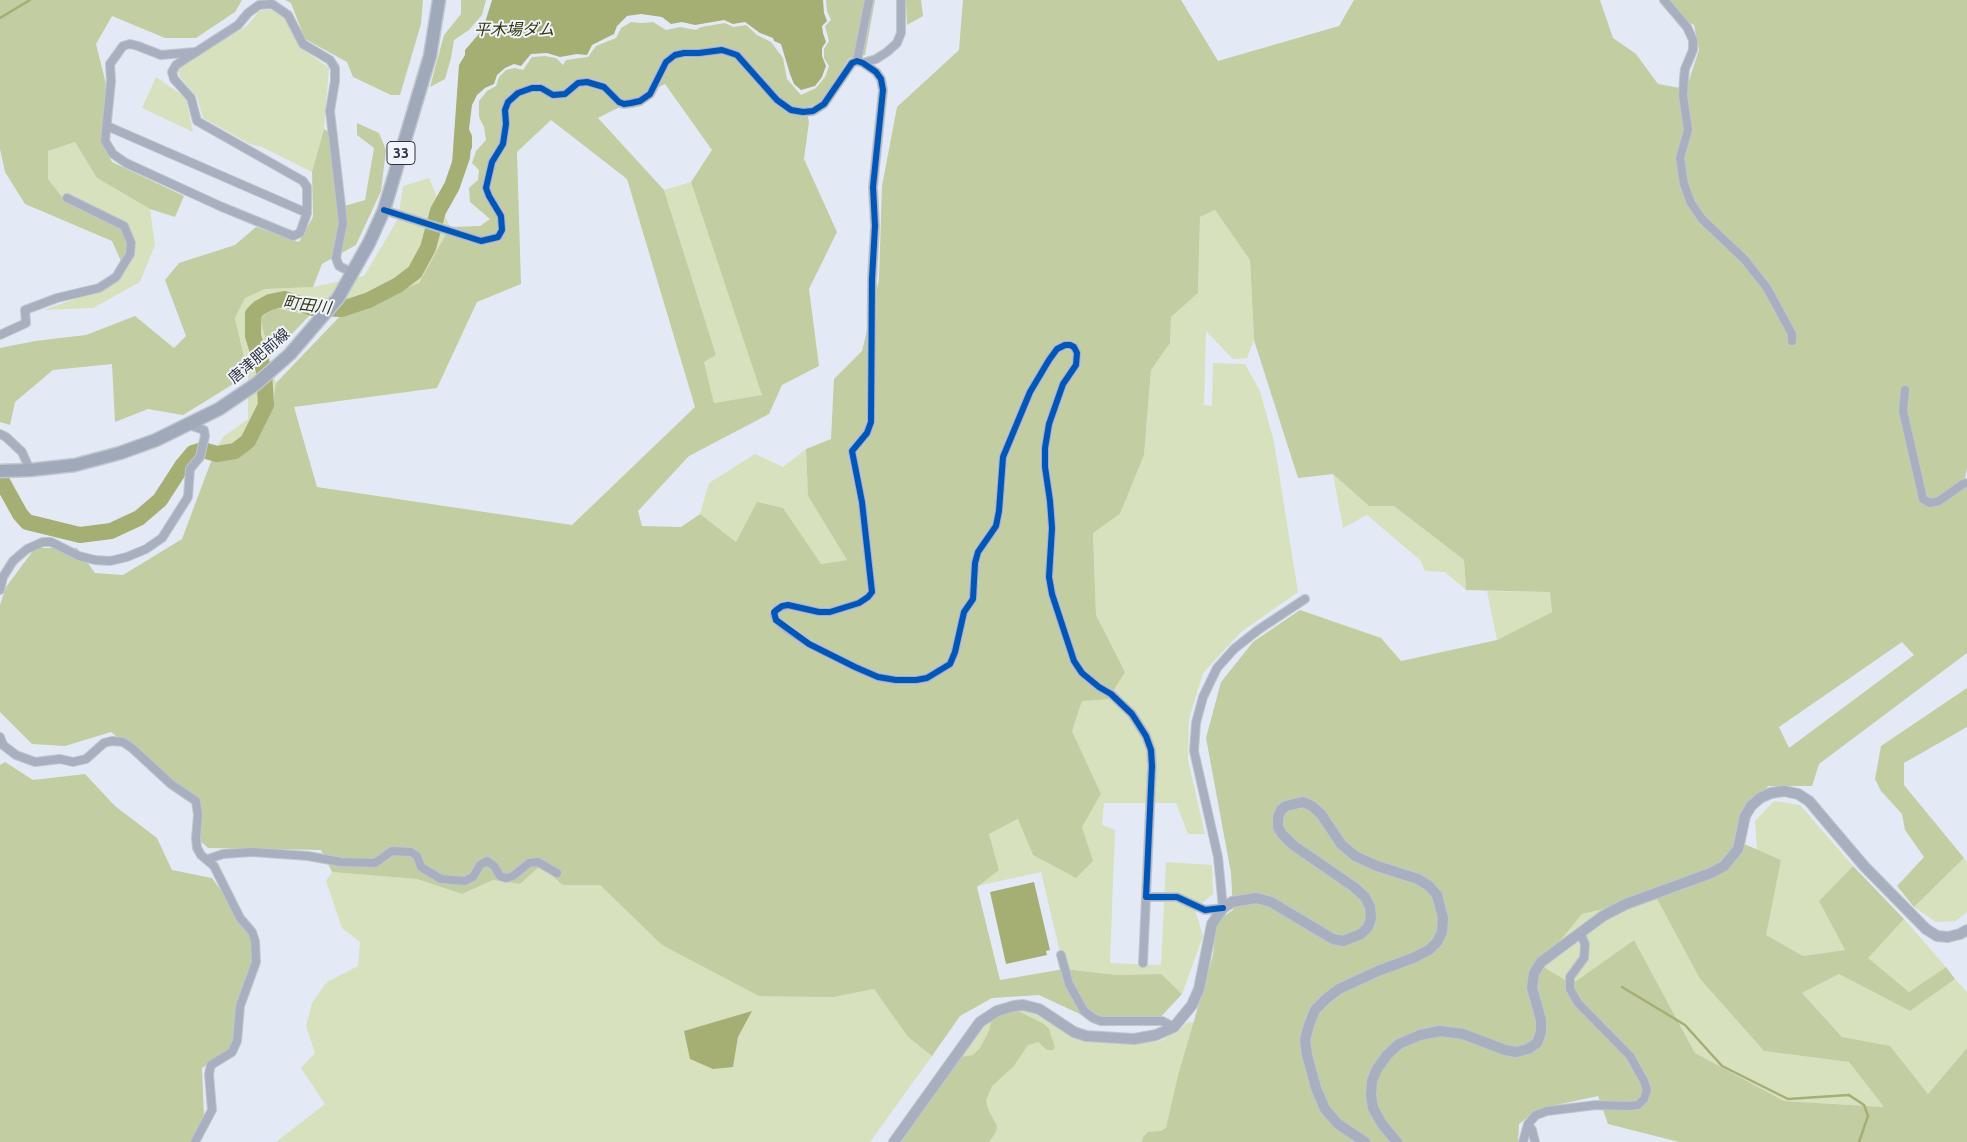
<!DOCTYPE html>
<html>
<head>
<meta charset="utf-8">
<style>
	body { margin:0 }
	canvas { display:block; background:#e4eaf5 }
</style>
</head>
<body>
<canvas width="1967" height="1142"></canvas>
<script>
const context = document.querySelector('canvas').getContext('2d');
context.lineJoin = 'round';
function fillPath(path, color) { context.fillStyle = color; context.fill(path, 'evenodd'); }
const shape = rows => new Path2D(rows.map(r => 'M' + r).join(''));
function trace(path, color, width, dash) { context.strokeStyle = color; context.lineWidth = width; context.lineCap = dash ? 'butt' : 'round'; context.setLineDash(dash || []); context.stroke(path); }
function drawText(font, color, halo, rows, align = 'center') {
  context.font = font + ' Ubuntu,"Noto Sans JP",sans-serif'; context.lineWidth = 4; context.setLineDash([]); context.textBaseline = 'middle'; context.strokeStyle = halo; context.fillStyle = color; for (const [text, x, y, turn = 0] of rows) {
    context.save(); context.translate(x, y); context.rotate((+turn || 0) * Math.PI / 180); context.textAlign = isNaN(turn) ? turn : align; if (halo) context.strokeText(text, 0, 0); context.fillText(text, 0, 0); context.restore();
  }
}
fillPath(shape([
	[276,9,287,20,301,48,329,68,324,129,312,172,262,147,250,144,203,118,197,97,179,76,178,67,248,25,259,11],
	[156,77,186,98,193,132,142,108],
	[75,142,97,178,150,209,155,245,140,282,93,308,44,310,105,288,128,247,122,230,66,202,48,179,48,151],
	[429,178,450,227,419,283,343,313,310,315,274,308,260,317,276,383,273,403,257,436,215,451,223,437,248,419,248,375,235,318,245,298,265,289,313,287,364,276,398,219,403,186],
	[691,182,763,395,714,403,704,362,716,355,664,190],
	[1215,210,1250,260,1254,340,1247,358,1233,359,1206,331,1204,405,1212,406,1213,363,1245,364,1260,391,1274,442,1298,592,1241,632,1203,673,1189,719,1188,760,1205,834,1188,834,1176,803,1104,803,1102,825,1115,830,1110,963,1161,965,1166,862,1212,865,1213,894,1195,909,1203,936,1182,994,1161,974,1117,975,1064,969,1041,872,977,886,999,870,989,834,1019,819,1033,855,1076,878,1082,827,1101,794,1072,731,1082,701,1125,672,1096,615,1093,533,1120,514,1144,455,1151,370,1170,343,1171,317,1198,293,1200,217],
	[806,449,808,496,847,560,821,564,782,508,736,542,700,514,709,483,755,454,783,467],
	[1333,474,1369,506,1394,506,1464,560,1466,590,1445,572,1425,571,1420,560,1367,515,1343,528],
	[1487,591,1550,592,1552,612,1497,640],
	[1774,801,1800,805,1853,866,1819,901,1845,950,1803,956,1765,935,1781,860,1757,850,1755,821],
	[1964,858,1967,862,1967,912,1956,921,1936,922,1914,907],
	[540,866,563,885,600,885,662,945,834,997,874,989,908,1037,932,1056,870,1142,276,1142,325,1104,301,1068,315,1053,306,1026,312,1003,327,982,358,966,360,942,342,928,326,881,332,872,417,879,462,894,493,880,520,884],
	[751,1012,738,1037,733,1067,685,1031],
	[1656,897,1700,979,1764,1051,1849,1062,1884,1107,1784,1101,1695,1053,1634,940,1572,984,1539,965,1582,914],
	[1904,919,1946,967,1909,992,1867,958],
	[1839,974,1910,1011,1955,979,1967,992,1967,1048,1928,1094,1890,1047,1842,1037,1802,993],
	[1011,1010,1028,1011,1040,1017,1073,1038,1100,1042,1136,1044,1160,1041,1177,1032,1188,1022,1198,1023,1179,1142,899,1142,986,1024,998,1015]
]), '#d7e1bd');
fillPath(shape([
	[0,0,242,0,235,12,196,38,165,38,112,16,96,44,106,84,101,141,112,162,184,196,175,217,150,209,97,178,75,142,48,151,48,179,66,202,122,230,128,247,121,261,112,241,25,204,5,172,0,149],
	[285,0,423,0,421,24,400,95,391,95,353,77,347,62,305,39,291,3],
	[461,0,486,0,482,15,469,30,454,40,451,58,445,79,430,87,444,35,461,14],
	[826,0,875,0,865,55,849,58,822,101,806,108,809,122,804,159,837,232,809,289,819,366,782,385,769,414,689,456,638,511,642,526,681,527,700,514,736,542,757,502,783,508,821,564,847,560,808,496,806,449,831,439,834,379,862,351,879,280,882,186,897,107,959,50,963,0,1181,0,1218,61,1339,26,1354,0,1600,0,1613,38,1636,54,1658,84,1686,89,1699,50,1694,25,1670,12,1665,0,1967,0,1967,468,1965,479,1967,480,1967,653,1819,764,1812,786,1768,786,1735,840,1781,860,1766,935,1803,956,1845,950,1819,901,1853,866,1904,919,1868,958,1909,992,1946,967,1955,979,1910,1011,1839,974,1802,993,1842,1037,1890,1046,1928,1094,1967,1048,1967,1142,1679,1142,1608,1124,1598,1096,1538,1109,1519,1124,1518,1142,1142,1142,1143,1137,1148,1132,1161,1131,1166,1128,1178,1076,1213,955,1216,927,1220,919,1233,910,1231,873,1206,738,1221,682,1253,642,1300,610,1381,638,1401,661,1497,640,1552,612,1550,592,1466,590,1464,560,1394,506,1369,506,1333,474,1298,478,1254,340,1250,260,1215,210,1200,217,1198,293,1171,317,1170,343,1151,370,1144,455,1120,514,1093,533,1096,615,1125,672,1108,699,1082,701,1072,731,1101,794,1082,827,1093,861,1076,878,1033,855,1018,819,989,834,999,870,977,887,1000,980,1064,969,1117,975,1161,974,1182,994,1157,1021,1099,1023,1039,995,992,998,960,1016,932,1056,908,1037,874,989,834,997,759,996,662,945,600,885,563,885,540,866,520,884,493,880,462,894,417,879,332,872,321,850,208,848,198,839,191,795,111,732,65,746,32,744,0,712,0,605,6,587,35,548,77,548,95,573,123,575,182,539,215,451,257,436,273,403,276,383,343,313,419,283,450,227,480,226,490,219,470,202,469,188,478,180,479,170,472,163,476,151,486,140,484,127,479,117,479,101,487,91,496,86,499,77,506,70,515,68,523,70,532,57,545,56,556,58,563,65,566,60,588,57,596,46,616,38,621,28,631,22,642,23,653,22,666,30,680,27,696,30,701,27,725,23,733,27,746,25,757,35,771,42,783,58,787,79,801,95,816,88,825,77,829,66,824,58,824,49,829,41,825,26,831,20,827,11],
	[665,84,712,150,691,182,762,395,714,403,704,362,716,355,664,190,598,118],
	[551,120,627,179,695,407,572,525,317,487,294,407,437,388,477,302,521,284,517,152],
	[1902,642,1914,655,1789,748,1779,727],
	[1656,897,1700,979,1764,1051,1849,1062,1884,1107,1784,1101,1695,1053,1634,940,1572,984,1540,965,1582,914],
	[906,0,921,0,923,16,907,25],
	[357,123,379,133,386,150,381,191,356,245,322,264,313,287,265,289,245,298,235,318,248,375,183,415,148,409,115,422,112,364,53,370,15,402,10,425,0,422,0,348,35,341,86,335,135,316,174,348,186,336,165,280,179,263,235,245,256,227,299,242,313,217,312,172,324,129,331,133,337,208,365,200,374,148,357,135],
	[274,308,310,315,270,357,260,318],
	[1967,688,1967,727,1904,763,1904,785,1964,858,1914,907,1897,886,1924,857,1905,830,1902,814,1881,791,1875,779,1881,746],
	[5,762,33,780,85,774,115,806,157,838,172,870,212,878,249,930,253,963,241,999,237,1045,202,1068,204,1116,191,1142,0,1142,0,765],
	[1012,1008,1044,1024,1049,1029,1055,1048,1053,1050,1047,1050,1038,1042,1028,1045,1013,1067,992,1086,986,1100,988,1109,997,1126,996,1132,989,1142,897,1142,960,1057,973,1055,980,1048,989,1031,992,1018]
]), '#c2cda1');
fillPath(shape([
	[492,0,823,0,824,13,827,21,822,26,823,33,826,42,822,48,822,56,826,66,822,77,815,86,801,90,794,84,790,74,781,44,774,41,773,38,760,33,745,22,733,24,724,20,695,25,682,22,671,24,662,17,641,14,627,16,617,26,614,34,592,45,587,55,577,54,560,57,547,53,531,54,521,66,514,64,505,68,497,75,494,84,485,88,477,95,472,105,469,129,472,138,472,148,464,160,455,157,452,164,459,65,465,55,465,50,483,29],
	[1034,882,1050,950,1046,951,1047,955,1006,964,990,892],
	[752,1011,738,1037,733,1067,713,1069,690,1059,684,1031]
]), '#a5af74');
trace(shape([
	[0,18,30,0],
	[1622,987,1685,1025,1722,1066,1788,1099,1849,1095,1864,1105,1868,1116,1859,1142]
]), '#a5af74', 2.5);
trace(shape([
	[0,478,20,514,27,522,80,535,111,531,139,518,160,500,182,466,193,453,203,450,217,454,235,451,248,441,266,405,264,371,253,336,253,314,259,308,270,302,284,299,313,308,342,309,369,300,398,285,415,272,428,248,438,211,452,186,462,157,464,137]
]), '#a5af74', 16);
const minor = shape([
	[1664,0,1687,27,1693,40,1693,50,1685,69,1684,78,1683,96,1688,130,1680,158,1684,184,1691,203,1702,219,1745,260,1767,288,1792,334,1792,341],
	[195,52,161,55,138,46,130,44,123,46,110,64,111,81,105,141,113,154,126,163,222,207,293,236,300,233,307,213,307,187,303,181,197,121,191,98,174,79,172,72,176,65,238,25,248,13,259,5,272,4,288,15,303,44,330,60,335,68,335,81,330,111,343,223,336,258,339,266,353,273],
	[857,61,869,0],
	[863,63,876,59,887,52,897,43,901,33,901,0],
	[107,126,307,213],
	[384,210,481,241,498,237,502,230,501,216,489,196,486,188,492,162,503,144,506,124,505,110,508,102,518,93,532,88,541,88,553,95,565,94,578,83,587,82,604,87,619,102,624,104,631,103,640,101,650,94,666,62,675,55,684,53,699,53,722,50,737,55,777,100,791,110,803,112,813,111,824,104,852,63,857,61,863,63,876,72,881,79,883,90,873,187,875,226,872,279,871,422,867,433,852,451,862,502,872,592,868,597,859,603,830,612,819,612,788,605,777,609,774,615,776,620,787,629,809,644,855,667,878,677,896,680,916,680,927,678,950,664,955,652,964,612,973,599,975,563,978,552,996,526,999,511,1003,457,1030,392,1049,360,1057,349,1065,345,1070,345,1074,347,1077,353,1076,365,1063,384,1049,424,1045,448,1045,467,1050,501,1052,528,1049,577,1052,594,1074,661,1082,673,1099,687,1111,694,1132,714,1146,736,1151,750,1152,766,1146,897,1177,897,1205,910,1223,908,1218,857,1194,751,1196,723,1203,697,1217,668,1234,649,1258,630,1305,599],
	[0,335,26,323,25,310,57,298,99,288,116,277,130,254,131,243,124,226,67,198],
	[1905,390,1903,411,1923,499,1930,503,1939,501,1963,484,1967,483],
	[0,434,6,437,22,452,30,470],
	[0,590,3,577,13,561,27,549,43,542,51,542,79,556,95,560,110,561,127,557,146,549,162,538,188,497,190,469,200,457,205,436,204,430,189,425],
	[0,737,3,745,16,755,35,762,60,759,73,762,86,759,104,743,112,741,123,742,132,748,171,784,196,801,198,815,196,838,197,848,201,855,214,866,240,918,252,932,255,941,256,962,240,1006,237,1041,232,1052,211,1065,209,1074,212,1110,195,1142],
	[208,859,223,854,252,852,308,856,341,862,375,863,392,851,411,852,417,856,421,867,441,879,465,881,473,877,480,865,487,861,494,866,500,876,506,878,513,876,529,863,538,862,557,873],
	[1061,955,1069,984,1084,1011,1093,1018,1101,1021,1162,1021,1174,1027],
	[1143,963,1146,897],
	[1528,1124,1532,1130,1535,1142],
	[1523,1142,1528,1124,1536,1115,1547,1111,1596,1105,1627,1106,1638,1105,1644,1099,1647,1090,1644,1081,1630,1056,1578,1003,1570,989,1570,977,1584,958,1585,944,1580,933]
]);
const tertiary = shape([
	[894,1142,980,1022,997,1011,1014,1006,1023,1005,1039,1009,1074,1032,1086,1036,1134,1039,1156,1035,1174,1027,1192,1005,1199,989,1212,924,1223,908,1232,902,1256,898,1271,902,1333,939,1343,941,1361,934,1368,927,1371,918,1370,907,1365,897,1354,887,1293,845,1282,834,1278,827,1278,817,1281,810,1286,806,1303,802,1312,806,1321,814,1341,844,1355,856,1377,866,1418,879,1429,886,1437,895,1443,918,1442,932,1437,942,1429,950,1413,958,1378,971,1339,989,1327,998,1315,1010,1309,1025,1305,1040,1307,1055,1316,1088,1325,1109,1338,1124,1365,1142],
	[1397,1142,1382,1124,1373,1108,1371,1095,1372,1081,1377,1069,1387,1055,1399,1044,1420,1035,1440,1031,1463,1034,1505,1050,1516,1052,1528,1049,1537,1043,1541,1032,1541,1020,1532,988,1534,973,1541,962,1603,916,1626,904,1711,873,1724,866,1738,849,1745,816,1751,806,1760,798,1771,793,1784,791,1798,794,1809,801,1864,866,1926,929,1937,936,1948,937,1960,934,1967,930]
]);
const primary = shape([
	[0,471,30,470,75,465,120,453,156,440,219,409,256,384,290,354,338,298,369,243,384,210,430,56,439,0]
]);
trace(minor, '#c1c6cf', 10);
trace(tertiary, '#c1c6cf', 12);
trace(primary, '#c1c6cf', 15);
trace(minor, '#a8b0c0', 8);
trace(tertiary, '#a8b0c0', 10);
trace(primary, '#a0a9ba', 12);
trace(shape([
	[384,210,481,241,498,237,502,230,501,216,489,196,486,188,492,162,503,144,506,124,505,110,508,102,518,93,532,88,541,88,553,95,565,94,578,83,587,82,604,87,619,102,624,104,631,103,640,101,650,94,666,62,675,55,684,53,699,53,722,50,737,55,777,100,791,110,803,112,813,111,824,104,852,63,857,61,863,63,876,72,881,79,883,90,873,187,875,226,872,279,871,422,867,433,852,451,862,502,872,592,868,597,859,603,830,612,819,612,788,605,782,606,774,612,776,620,809,644,855,667,878,677,896,680,916,680,927,678,950,664,955,652,964,612,973,599,975,563,978,552,996,526,999,511,1003,457,1030,392,1049,360,1057,349,1065,345,1070,345,1074,347,1077,353,1076,365,1063,384,1049,424,1045,448,1045,467,1050,501,1052,528,1049,577,1052,594,1074,661,1082,673,1099,687,1111,694,1132,714,1146,736,1151,750,1152,766,1146,897,1177,897,1205,910,1223,908]
]), '#0057b8', 6);
for (const [x, y, w] of [
	[401,153,28]
]) { const box = new Path2D(); box.roundRect(x - w / 2, y - 11.5, w, 23, 4); context.fillStyle = '#f1f4fb'; context.fill(box); trace(box, '#2b313e', 1); }
drawText('bold 14px', '#2b313e', null, [
	["33",401,153]
]);
drawText('15px', '#2b313e', '#f1f4fb', [
	["唐津肥前線",259,356,-41]
]);
drawText('italic 16px', '#30360f', '#f1f4fb', [
	["平木場ダム",514,30],
	["町田川",307,305,8]
]);
</script>
</body>
</html>
